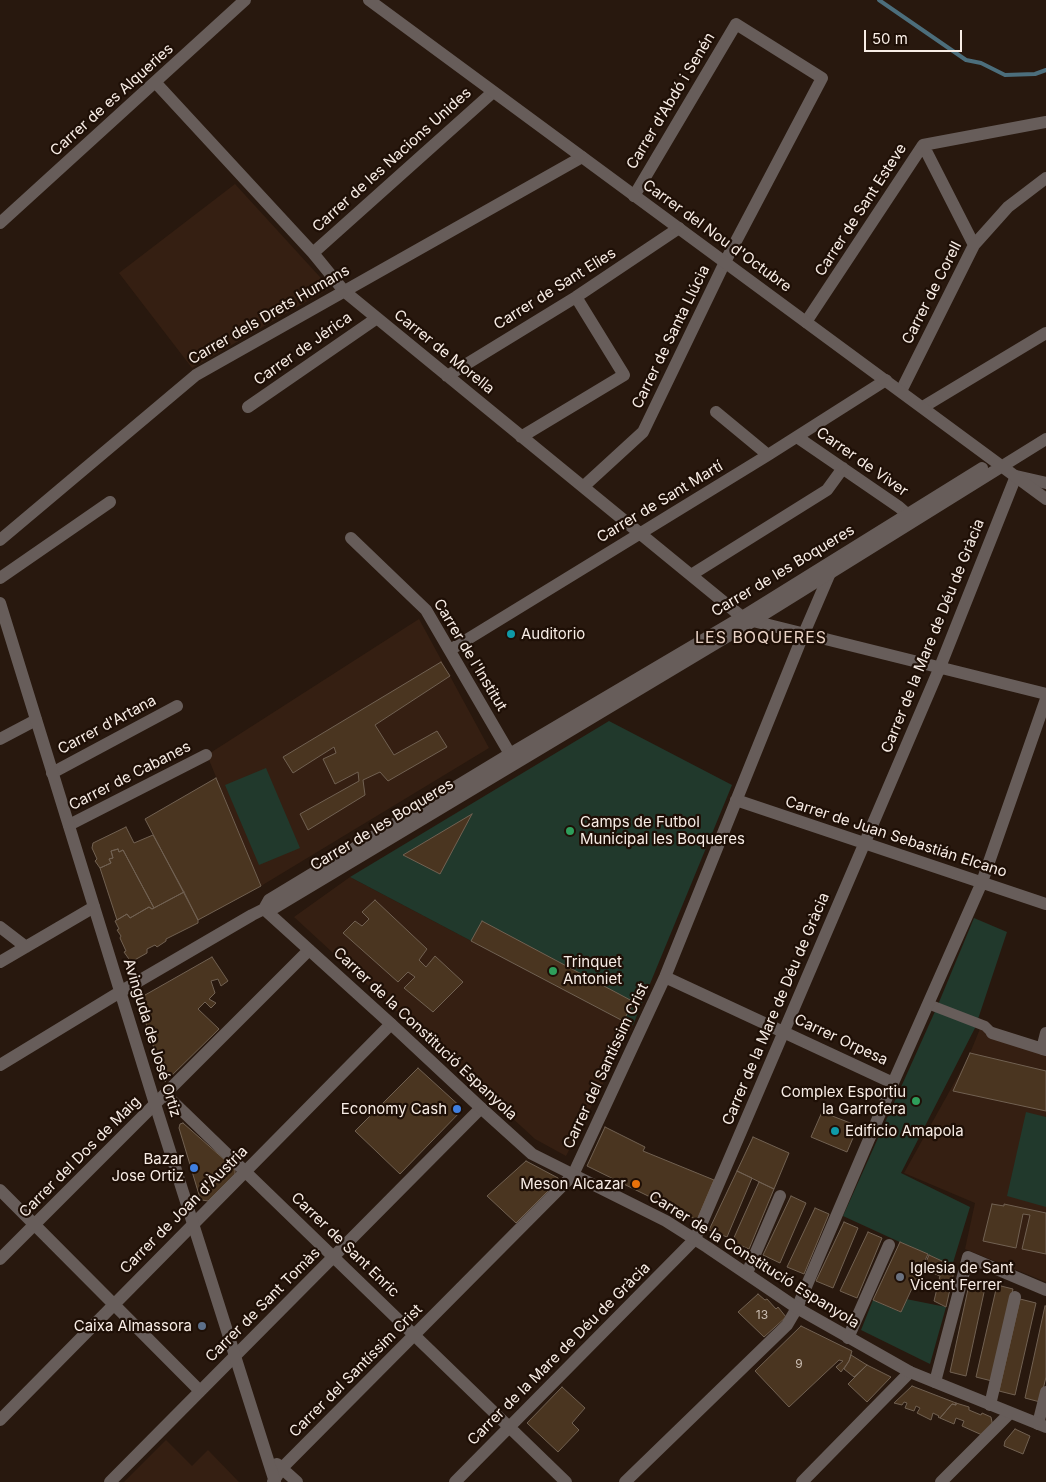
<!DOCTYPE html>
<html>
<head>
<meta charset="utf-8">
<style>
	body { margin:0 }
	#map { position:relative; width:1046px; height:1482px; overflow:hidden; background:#28180e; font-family:Inter,sans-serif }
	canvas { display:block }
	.scale { position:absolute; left:864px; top:30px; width:98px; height:22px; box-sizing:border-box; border:2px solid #f8ede6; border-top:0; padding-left:6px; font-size:15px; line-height:18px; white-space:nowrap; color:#f8ede6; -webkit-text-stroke:4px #1e0f06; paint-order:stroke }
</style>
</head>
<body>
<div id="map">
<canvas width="1046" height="1482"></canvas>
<div class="scale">50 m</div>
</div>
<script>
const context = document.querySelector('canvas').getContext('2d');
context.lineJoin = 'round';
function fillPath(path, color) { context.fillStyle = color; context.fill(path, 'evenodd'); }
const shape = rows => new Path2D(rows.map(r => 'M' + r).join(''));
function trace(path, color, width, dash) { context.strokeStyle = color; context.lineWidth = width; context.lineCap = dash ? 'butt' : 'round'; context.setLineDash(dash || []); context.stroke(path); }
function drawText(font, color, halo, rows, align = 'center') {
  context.font = font + ' Inter,sans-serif'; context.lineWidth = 4.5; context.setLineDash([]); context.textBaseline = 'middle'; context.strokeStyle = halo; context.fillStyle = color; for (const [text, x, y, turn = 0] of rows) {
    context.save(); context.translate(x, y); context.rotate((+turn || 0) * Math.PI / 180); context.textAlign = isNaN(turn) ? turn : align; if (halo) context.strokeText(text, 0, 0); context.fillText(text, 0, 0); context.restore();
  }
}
fillPath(shape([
	[235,184,330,288,192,368,119,273],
	[419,619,489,748,261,886,207,755],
	[350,877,623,1021,633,1025,566,1156,535,1139,294,917],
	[982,1024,1046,1044,1046,1282,965,1249,975,1203,904,1173,968,1058],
	[166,1440,192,1466,208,1450,239,1482,124,1482]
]), '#351f12');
fillPath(shape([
	[609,721,732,785,633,1025,623,1021,350,877],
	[266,768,300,848,259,865,225,785],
	[974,918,1007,932,975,1028,901,1173,970,1207,952,1266,843,1216,937,1007],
	[1026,1112,1046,1117,1046,1207,1007,1196],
	[906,1299,946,1307,930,1364,861,1330,873,1300,900,1312]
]), '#21392c');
trace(shape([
	[879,0,966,60,981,63,1005,75,1035,74,1046,70]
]), '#4c6e7c', 4);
const building = shape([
	[441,662,450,676,375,725,394,755,437,731,447,747,388,781,380,772,363,780,365,795,308,830,300,814,359,781,358,772,335,784,323,759,336,753,334,747,293,773,283,757,441,662],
	[216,778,261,886,198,920,145,819,216,778],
	[472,814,440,874,403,855,472,814],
	[126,827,134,843,153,835,184,892,154,908,123,850,119,852,118,849,111,851,113,858,109,859,111,863,100,868,95,861,97,859,92,848,93,843,126,827],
	[118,849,119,852,123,850,154,908,152,909,149,907,130,918,127,914,117,920,100,868,111,863,109,859,113,858,111,851,118,849],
	[184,892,198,920,198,923,166,939,166,941,157,947,155,945,147,949,147,953,131,962,124,952,126,951,120,938,121,936,117,930,119,929,115,921,127,914,130,918,149,907,152,909,184,892],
	[375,900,427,949,419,960,426,967,435,956,463,982,433,1012,404,988,415,977,408,972,398,982,343,933,355,921,362,926,369,919,362,912,375,900],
	[482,921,634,1002,623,1021,471,941,482,921],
	[212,957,228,981,221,986,218,979,211,981,215,993,209,999,216,1003,211,1008,205,1002,198,1009,219,1029,165,1082,138,999,212,957],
	[970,1053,1046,1071,1046,1111,953,1091,970,1053],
	[418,1068,463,1109,400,1174,355,1131,418,1068],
	[822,1112,858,1126,847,1152,811,1137,822,1112],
	[183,1123,235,1169,235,1174,208,1201,202,1200,200,1198,179,1128,180,1124,183,1123],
	[605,1127,645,1147,643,1151,714,1180,697,1220,587,1166,605,1127],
	[753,1137,789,1153,774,1189,737,1171,753,1137],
	[526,1161,558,1178,557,1182,516,1223,487,1196,526,1161],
	[737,1171,752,1178,727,1237,709,1230,737,1171],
	[759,1182,774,1189,749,1249,732,1242,759,1182],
	[791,1196,806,1203,780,1263,763,1255,791,1196],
	[992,1204,1004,1206,1004,1204,1046,1213,1046,1254,1022,1249,1030,1215,1023,1214,1016,1248,983,1241,992,1204],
	[815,1208,829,1214,804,1274,787,1267,815,1208],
	[844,1222,858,1228,833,1288,816,1281,844,1222],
	[868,1232,882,1238,857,1298,840,1291,868,1232],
	[900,1242,928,1254,901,1312,873,1300,900,1242],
	[929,1255,955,1267,946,1307,934,1301,940,1276,923,1269,929,1255],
	[970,1280,986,1283,966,1376,950,1372,970,1280],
	[997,1285,1013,1289,992,1381,976,1377,997,1285],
	[758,1294,765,1300,767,1299,776,1309,778,1307,786,1317,764,1337,738,1312,758,1294],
	[1020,1299,1036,1303,1015,1395,999,1391,1020,1299],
	[1045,1306,1046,1306,1046,1377,1040,1402,1025,1398,1045,1306],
	[801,1326,852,1351,849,1361,841,1372,836,1367,843,1361,839,1360,789,1407,755,1371,801,1326],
	[851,1355,867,1365,854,1377,844,1369,849,1361,851,1355],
	[867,1365,891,1377,867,1402,848,1384,867,1365],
	[912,1386,956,1403,956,1405,952,1404,940,1418,938,1417,939,1416,933,1413,931,1420,917,1413,920,1408,916,1406,914,1411,905,1408,907,1403,904,1402,902,1405,894,1403,912,1386],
	[562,1387,585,1408,572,1423,579,1430,558,1452,527,1423,562,1387],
	[956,1403,969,1407,969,1410,981,1415,982,1413,991,1417,993,1427,982,1435,962,1426,964,1421,956,1418,954,1424,940,1418,952,1404,956,1405,956,1403],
	[1015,1429,1030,1436,1023,1454,1004,1446,1005,1441,1015,1429]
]);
fillPath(building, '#4a3520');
trace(building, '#716152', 1);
trace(shape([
	[928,1004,985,1026,992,1033]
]), '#675d5a', 10);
trace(shape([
	[155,82,313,253,344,291,742,617],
	[923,145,974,245],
	[0,223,245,0],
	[313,253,493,92],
	[806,322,923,145,1046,122],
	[447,376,576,297,679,228],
	[901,391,974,245,1008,207,1046,178],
	[248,407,377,318],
	[923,407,1046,333],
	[716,412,768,455],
	[521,437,624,375,576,297],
	[797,437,899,507,907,514],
	[583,487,643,432,725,262,822,78,736,24,634,196],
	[351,538,426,610,510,754],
	[0,540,196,375,582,157],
	[691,575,827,490,843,468],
	[0,578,110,502],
	[753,621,1046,694],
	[450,650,768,455,886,380],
	[0,739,36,720],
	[52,773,177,706],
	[736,800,1046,904],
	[69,825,206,755],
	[0,927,26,947],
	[0,962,94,907],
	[665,977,893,1083],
	[992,1033,1046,1050],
	[1042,1049,1046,1033],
	[165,1094,566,1482],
	[0,1190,200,1391],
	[0,1259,309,950],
	[747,1273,780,1196],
	[848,1338,889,1245],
	[935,1382,968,1257,1046,1290],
	[990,1405,1015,1297],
	[0,1420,391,1024],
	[1038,1424,1046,1392],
	[277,1464,297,1482],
	[110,1482,481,1108],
	[273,1482,282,1468,573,1175,665,977,799,645,830,573],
	[455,1482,695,1239,940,667,1016,476,1046,483],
	[625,1482,787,1325,797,1308,893,1083,982,882,1046,699],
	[802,1482,910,1372],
	[941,1482,1010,1413]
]), '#675d5a', 12);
trace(shape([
	[369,0,1046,499],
	[0,603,155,1104,275,1482],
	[264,909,391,1024,481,1108,532,1154,666,1221,707,1247,797,1308,910,1372,1046,1427],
	[264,909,269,900,510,754,742,617,982,468],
	[0,1065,120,992,252,915,264,909,274,908,753,621,1046,439]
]), '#675d5a', 12);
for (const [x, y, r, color] of [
	[511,634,5,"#0f9aa8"],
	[570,831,5,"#2e9e5b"],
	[553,971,5,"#2e9e5b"],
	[916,1101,5,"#2e9e5b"],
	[457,1109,5,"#3f7fe0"],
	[835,1131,5,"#0f9aa8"],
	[194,1168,5,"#3f7fe0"],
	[636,1184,5,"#e8710a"],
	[900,1277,5,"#6b7280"],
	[202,1326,5,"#5c6f8a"]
]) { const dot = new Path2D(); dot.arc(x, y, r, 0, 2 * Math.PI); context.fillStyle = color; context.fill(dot); trace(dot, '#1e0f06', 2); }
drawText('12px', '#ccbfb4', null, [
	["13",762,1315],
	["9",799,1364]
]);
drawText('15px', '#f8ede6', '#1e0f06', [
	["Carrer de es Alqueries",112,100,-42],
	["Carrer d'Abdó i Senén",671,101,-59],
	["Carrer de les Nacions Unides",392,160,-42],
	["Carrer de Sant Esteve",861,210,-57],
	["Carrer del Nou d'Octubre",717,236,36],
	["Carrer de Sant Elies",555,289,-32],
	["Carrer de Corell",932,293,-63],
	["Carrer dels Drets Humans",269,315,-30],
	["Carrer de Santa Llúcia",671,337,-64],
	["Carrer de Jérica",303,349,-35],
	["Carrer de Morella",444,352,39],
	["Carrer de Viver",862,462,35],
	["Carrer de Sant Martí",660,502,-31],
	["Carrer de les Boqueres",783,571,-31],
	["Carrer de la Mare de Déu de Gràcia",933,636,-68],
	["Carrer de l'Institut",470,655,59],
	["Carrer d'Artana",107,725,-28],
	["Carrer de Cabanes",130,776,-27],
	["Carrer de les Boqueres",382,825,-31],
	["Carrer de Juan Sebastián Elcano",896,837,18],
	["Carrer de la Mare de Déu de Gràcia",776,1009,-67],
	["Carrer de la Constitució Espanyola",425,1034,43],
	["Avinguda de José Ortiz",152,1038,73],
	["Carrer Orpesa",841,1040,25],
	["Carrer del Santíssim Crist",606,1066,-65],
	["Carrer del Dos de Maig",80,1157,-45],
	["Carrer de Joan d'Àustria",184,1210,-45],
	["Carrer de Sant Enric",345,1245,44],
	["Carrer de la Constitució Espanyola",754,1260,32],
	["Carrer de Sant Tomàs",263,1305,-45],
	["Carrer de la Mare de Déu de Gràcia",559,1354,-45],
	["Carrer del Santíssim Crist",356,1371,-45]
]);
drawText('15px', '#f8ede6', '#1e0f06', [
	["Auditorio",521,634],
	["Camps de Futbol",580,822],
	["Municipal les Boqueres",580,839],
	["Trinquet",563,962],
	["Antoniet",563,979],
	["Complex Esportiu",906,1092,"right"],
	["la Garrofera",906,1109,"right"],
	["Economy Cash",447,1109,"right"],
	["Edificio Amapola",845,1131],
	["Bazar",184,1159,"right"],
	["Jose Ortiz",184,1176,"right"],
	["Meson Alcazar",626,1184,"right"],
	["Iglesia de Sant",910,1268],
	["Vicent Ferrer",910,1285],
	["Caixa Almassora",192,1326,"right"]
], 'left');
context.letterSpacing = '1px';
drawText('16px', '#ead3c6', '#1e0f06', [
	["LES BOQUERES",761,638]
]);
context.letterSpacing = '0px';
</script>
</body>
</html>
